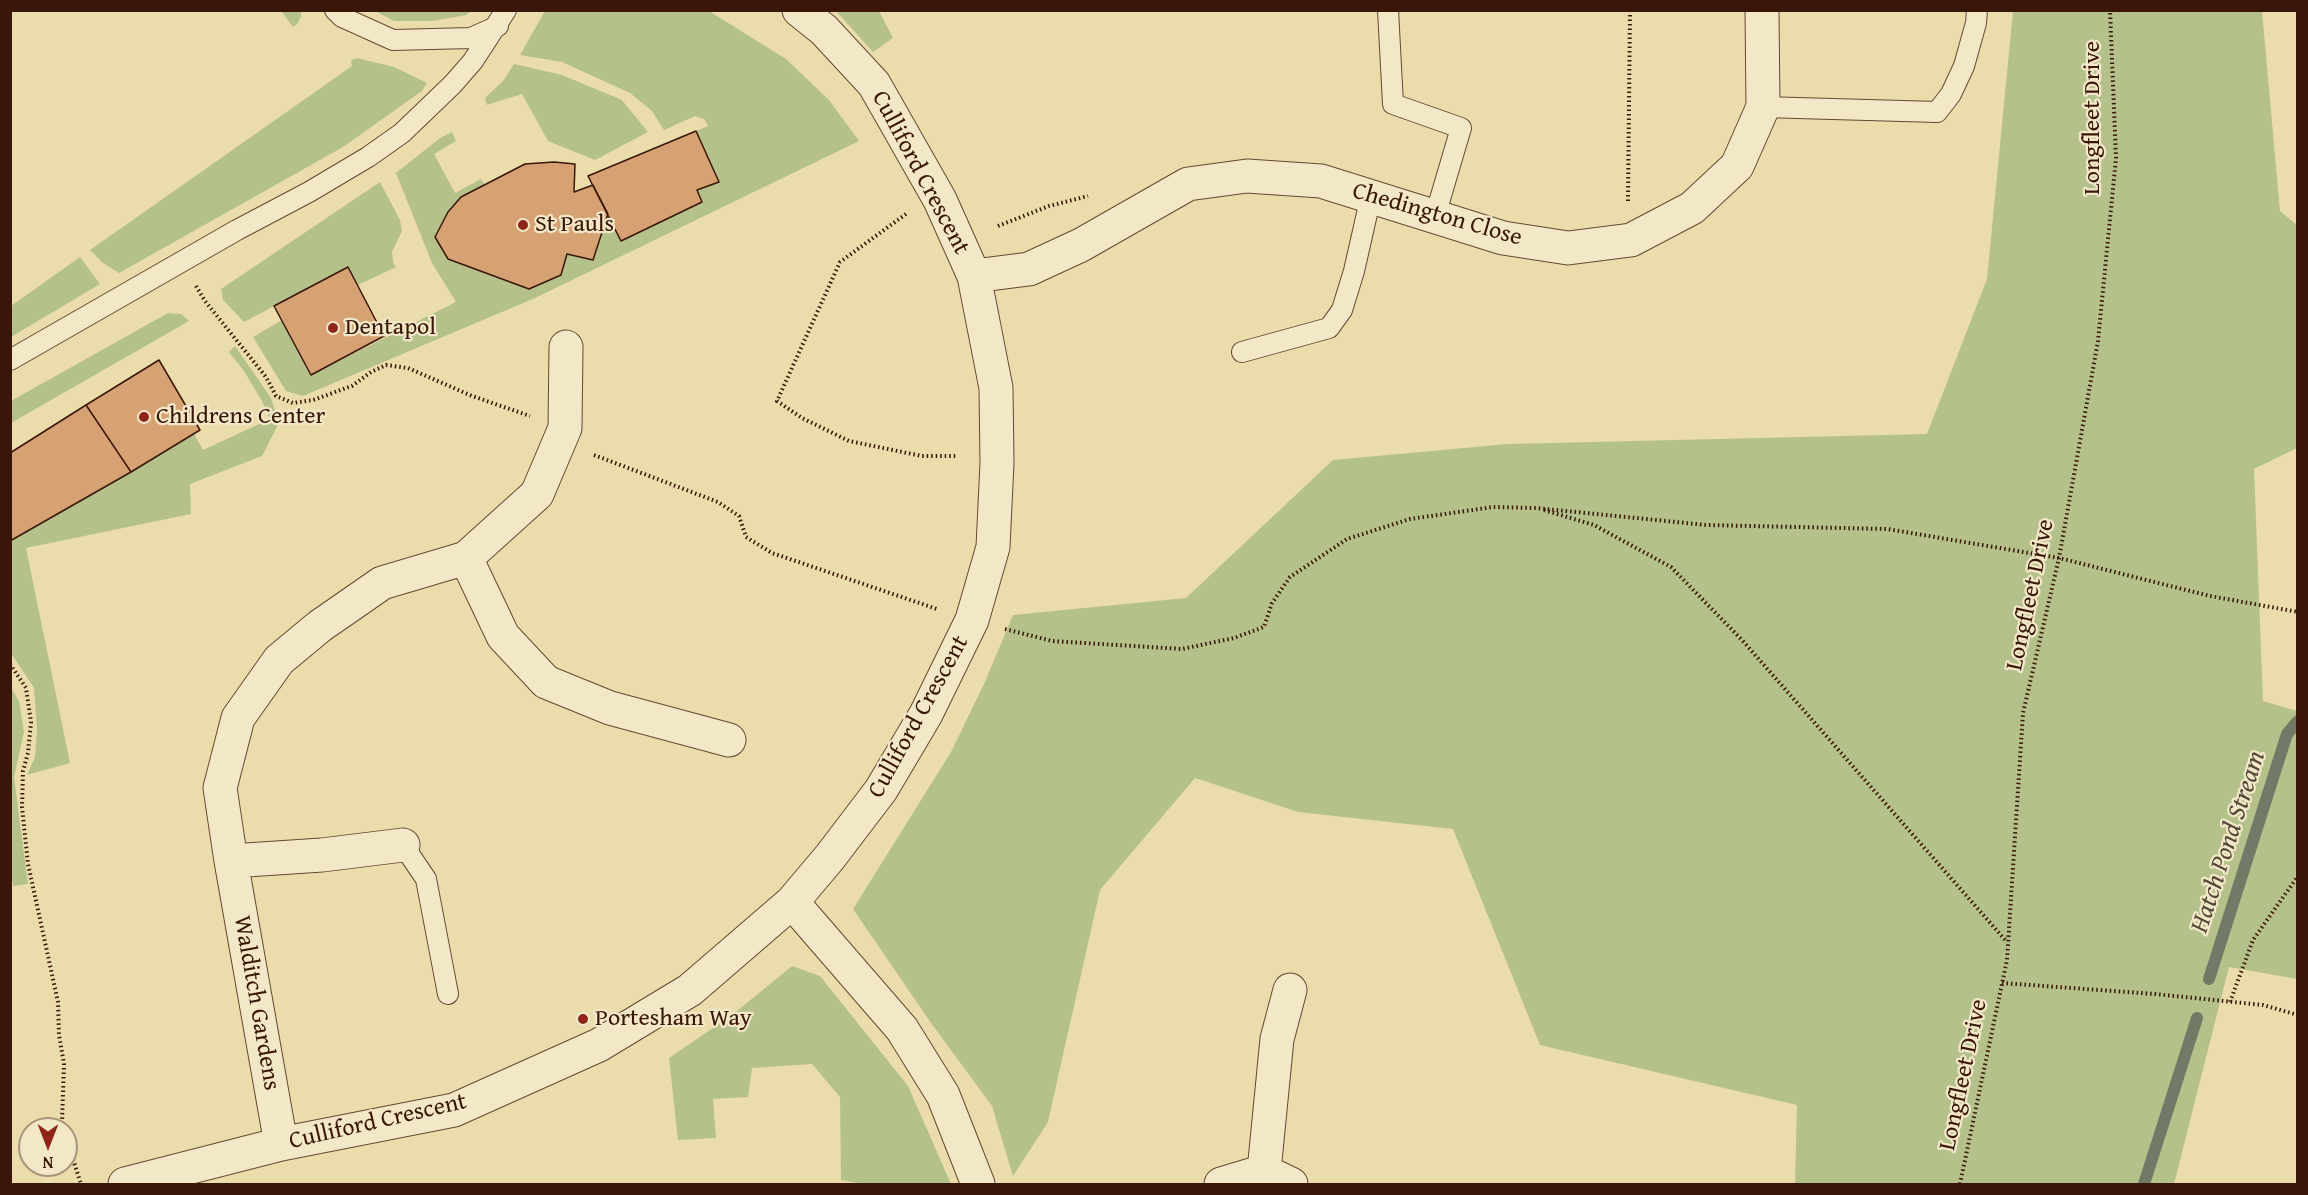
<!DOCTYPE html>
<html>
<head>
<meta charset="utf-8">
<style>
	body { margin:0 }
	#map { position:relative; width:2308px; height:1195px; overflow:hidden; background:#ebdcab; font-family:"Gentium Book Plus",serif }
	canvas { display:block }
	.frame { position:absolute; inset:0; border:12px solid #391608; pointer-events:none }
	.north { position:absolute; left:18px; top:1117px; width:60px; height:60px; box-sizing:border-box; background:#f2e8c8; border:2px solid #a8947b; border-radius:50%; rotate:180deg; font-size:16px; font-weight:700; line-height:24px; text-align:center; color:#391608 }
	.north::after { content:''; display:block; margin:auto; width:21px; height:27px; background:#8f2418; clip-path:polygon(50% 0,100% 100%,50% 72%,0 100%) }
</style>
</head>
<body>
<div id="map">
<canvas width="2308" height="1195"></canvas>
<div class="frame"></div>
<div class="north">N</div>
</div>
<script>
const context = document.querySelector('canvas').getContext('2d');
context.lineJoin = 'round';
function fillPath(path, color) { context.fillStyle = color; context.fill(path, 'evenodd'); }
const shape = rows => new Path2D(rows.map(r => 'M' + r).join(''));
function trace(path, color, width, dash) { context.strokeStyle = color; context.lineWidth = width; context.lineCap = dash ? 'butt' : 'round'; context.setLineDash(dash || []); context.stroke(path); }
function drawText(font, color, halo, rows, align = 'center') {
  context.font = font + ' "Gentium Book Plus",serif'; context.lineWidth = 4.5; context.setLineDash([]); context.textBaseline = 'middle'; context.strokeStyle = halo; context.fillStyle = color; for (const [text, x, y, turn = 0] of rows) {
    context.save(); context.translate(x, y); context.rotate((+turn || 0) * Math.PI / 180); context.textAlign = isNaN(turn) ? turn : align; if (halo) context.strokeText(text, 0, 0); context.fillText(text, 0, 0); context.restore();
  }
}
fillPath(shape([
	[281,11,301,11,301,17,297,24,293,27],
	[375,11,471,11,466,15,433,21,394,21],
	[545,11,709,11,786,59,829,100,859,141,535,298,303,396,286,391,253,337,282,320,311,375,456,302,432,263,396,173,440,138,452,132,456,141,434,154,455,193,481,179,485,185,461,197,448,212,435,237,448,259,529,289,567,254,593,260,608,214,621,241,702,202,697,190,719,182,696,131,708,126,704,119,695,116,664,130,652,111,630,93,562,62,520,55],
	[836,11,879,11,893,38,873,52],
	[2013,11,2262,11,2280,211,2297,225,2297,448,2254,469,2263,701,2297,711,2297,979,2229,967,2174,1184,1795,1184,1797,1105,1540,1045,1453,829,1298,812,1195,778,1100,890,1048,1122,1013,1176,992,1106,931,1023,853,909,951,752,984,684,1013,615,1186,598,1333,460,1508,444,1927,434,1987,279],
	[357,58,394,67,427,83,422,91,343,147,119,273,103,263,90,250,352,66,351,60],
	[514,64,562,75,622,100,648,132,595,160,548,141,522,94,487,105,485,98,503,81],
	[380,182,400,220,402,231,392,252,393,262,396,267,358,285,348,267,244,322,223,300,221,289],
	[80,257,100,284,11,337,11,306],
	[168,313,181,314,189,321,11,423,11,401],
	[235,346,271,398,279,423,262,456,190,484,191,514,26,548,70,763,27,775,35,757,37,729,34,688,11,653,10,541,194,434,203,450,270,419,262,401,244,371,229,352],
	[10,686,19,701,24,732,14,777,28,884,13,886,10,866],
	[792,966,820,976,908,1086,951,1184,863,1184,841,1180,840,1097,812,1064,752,1068,748,1097,713,1099,716,1138,678,1140,669,1058,732,1015]
]), '#b5c18b');
trace(shape([
	[2209,979,2287,734,2298,721],
	[2144,1184,2197,1018]
]), '#727a67', 12);
const building = shape([
	[696,131,719,182,697,190,702,202,621,241,588,176,696,131],
	[554,162,575,164,574,192,593,185,608,214,593,260,567,254,561,275,529,289,448,259,435,237,448,212,461,197,525,164,554,162],
	[348,267,384,336,311,375,274,306,348,267],
	[159,360,200,430,131,472,86,405,159,360],
	[86,405,131,472,10,541,10,453,86,405]
]);
fillPath(building, '#d6a274');
trace(building, '#391608', 1.5);
const service = shape([
	[335,10,342,17,393,40,471,38,498,26],
	[1388,10,1393,104,1461,128,1435,216],
	[1763,107,1937,112,1951,94,1964,66,1976,23,1977,10],
	[1242,352,1329,328,1342,310,1354,271,1371,196],
	[10,360,237,230,309,192,368,157,402,133,453,84,473,61,506,10],
	[403,845,426,879,448,994]
]);
const minor = shape([
	[974,276,1029,269,1081,245,1188,184,1247,176,1321,181,1503,238,1568,248,1631,240,1692,208,1737,166,1763,107,1762,10],
	[466,558,503,636,546,682,610,708,729,740],
	[231,861,322,855,403,845],
	[792,902,902,1029,943,1095,978,1184],
	[281,1144,231,861,220,788,238,718,279,660,320,626,382,583,466,558,537,494,565,428,566,347],
	[1264,1171,1277,1039,1290,990],
	[125,1184,281,1144,454,1110,599,1045,690,990,792,902,830,857,881,790,926,714,972,620,993,547,997,463,996,388,974,276,940,200,874,84,824,30,799,10],
	[1221,1184,1264,1171,1291,1184]
]);
trace(service, '#664831', 22);
trace(minor, '#664831', 35);
trace(shape([
	[1628,201,1630,10],
	[906,214,840,262,777,401,802,418,849,441,922,456,958,456],
	[998,226,1049,206,1088,196],
	[196,286,205,301,266,377,276,396,293,403,313,400,352,386,371,372,386,365,408,368,472,396,530,416],
	[594,455,718,502,739,516,746,537,772,553,937,609],
	[1544,510,1594,525,1671,567,1742,640,2007,942],
	[1005,629,1052,641,1182,649,1234,638,1264,627,1272,603,1290,577,1347,539,1410,519,1493,507,1536,508,1706,525,1887,529,2059,558,2210,596,2298,612],
	[10,664,26,688,31,722,28,753,23,771,22,807,28,864,58,1002,59,1035,64,1064,62,1122,63,1129],
	[2002,983,2155,994,2263,1005,2298,1015],
	[2230,1002,2253,940,2298,876],
	[66,1138,81,1184],
	[1960,1184,2007,960,2023,713,2059,558,2098,341,2116,158,2110,10]
]), '#391608', 4, [1.5, 3]);
trace(service, '#f2e8c8', 20);
trace(minor, '#f2e8c8', 33);
for (const [x, y, r, color] of [
	[523,225,6,"#8f2418"],
	[333,328,6,"#8f2418"],
	[144,417,6,"#8f2418"],
	[583,1019,6,"#8f2418"]
]) { const dot = new Path2D(); dot.arc(x, y, r, 0, 2 * Math.PI); context.fillStyle = color; context.fill(dot); trace(dot, '#f2e8c8', 2); }
drawText('24px', '#391608', '#f2e8c8', [
	["Longfleet Drive",2093,118,-90],
	["Culliford Crescent",920,173,62],
	["Chedington Close",1437,215,16],
	["Longfleet Drive",2031,595,-78],
	["Culliford Crescent",919,717,-61],
	["Walditch Gardens",256,1003,80],
	["Longfleet Drive",1964,1075,-78],
	["Culliford Crescent",378,1122,-13]
]);
drawText('24px', '#391608', '#f2e8c8', [
	["St Pauls",535,225],
	["Dentapol",345,328],
	["Childrens Center",156,417],
	["Portesham Way",595,1019]
], 'left');
drawText('italic 26px', '#564838', '#f2e8c8', [
	["Hatch Pond Stream",2229,842,-72]
]);
</script>
</body>
</html>
